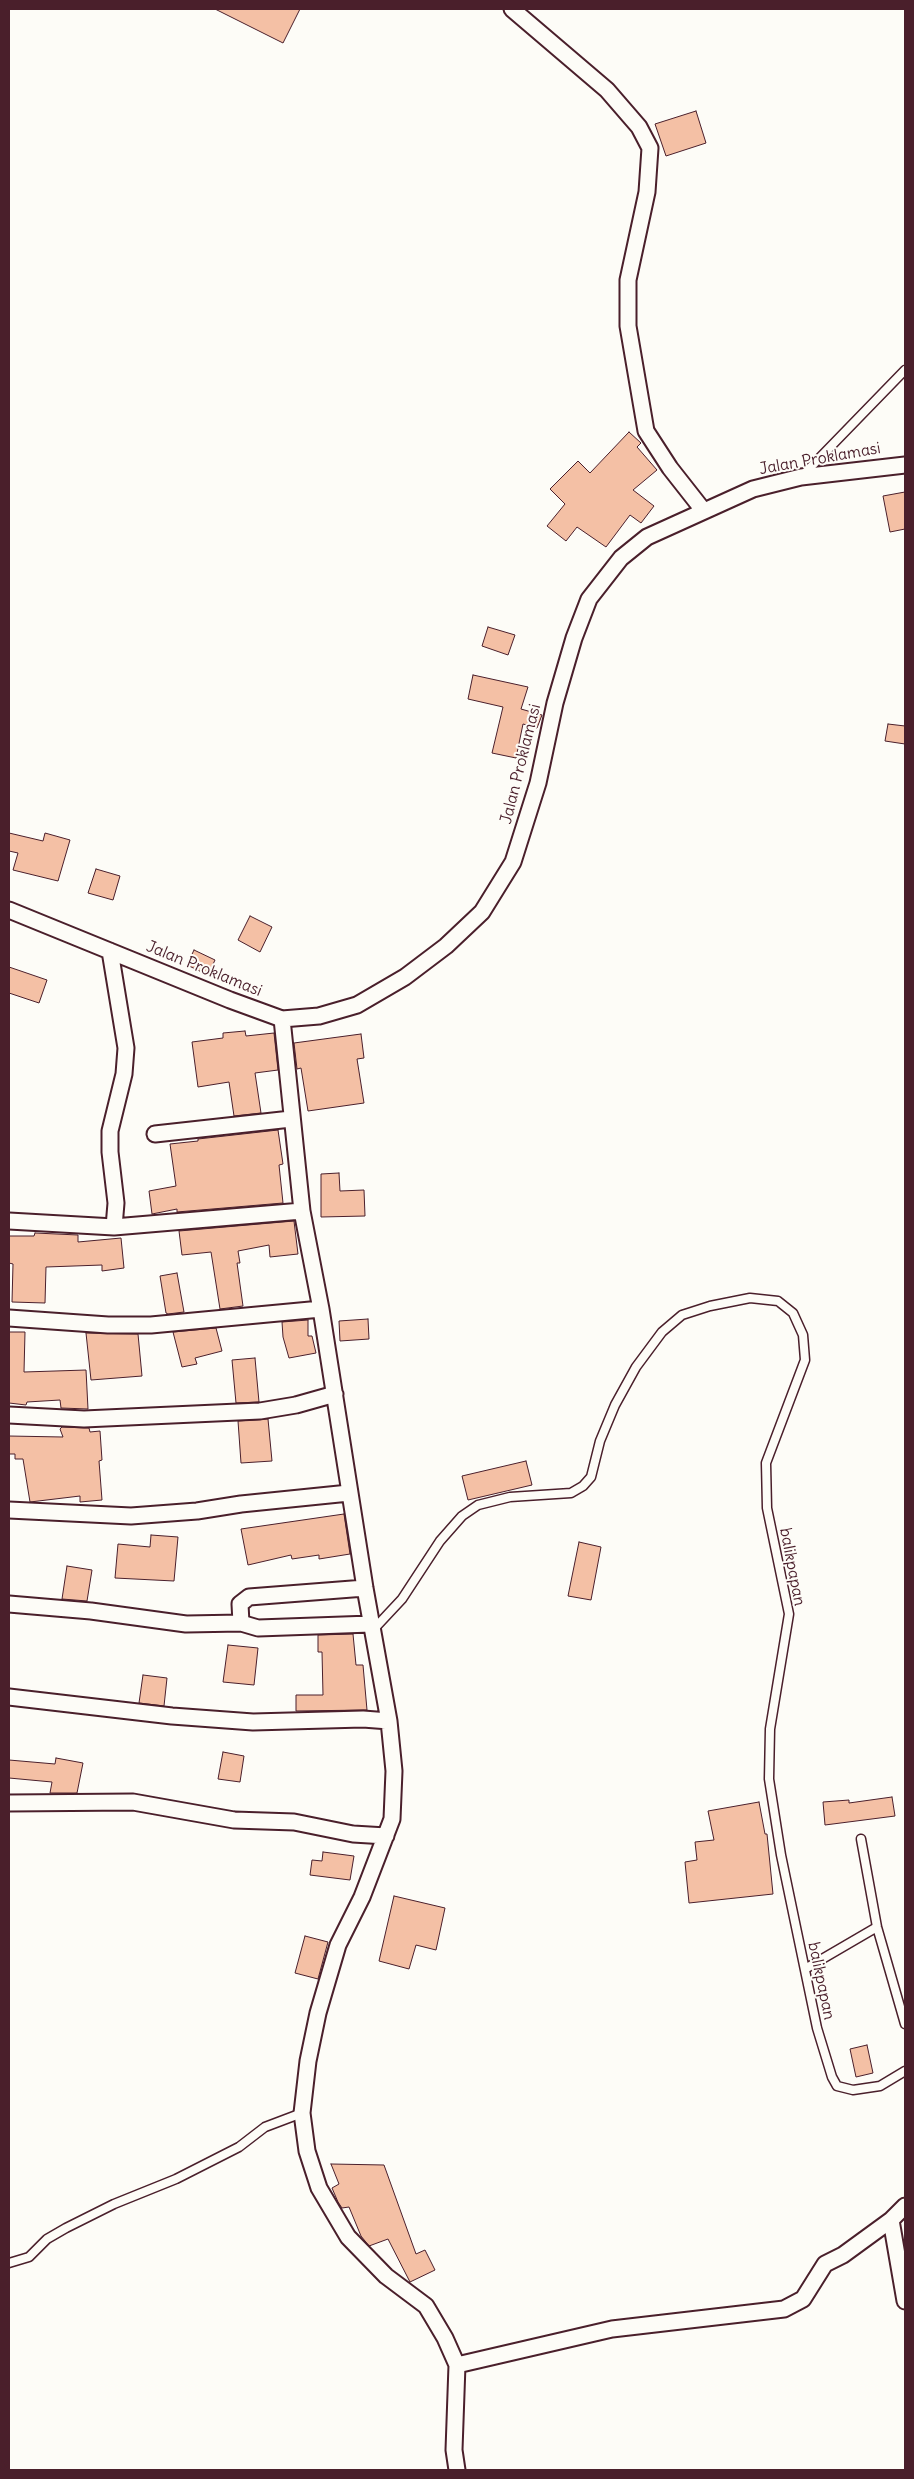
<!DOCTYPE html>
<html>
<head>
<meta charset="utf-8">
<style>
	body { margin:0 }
	#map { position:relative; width:914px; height:2479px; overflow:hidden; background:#fdfcf7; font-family:Delius,sans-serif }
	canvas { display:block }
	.frame { position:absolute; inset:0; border:10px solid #4a1f2b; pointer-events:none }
</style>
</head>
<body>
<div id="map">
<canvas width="914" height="2479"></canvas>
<div class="frame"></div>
</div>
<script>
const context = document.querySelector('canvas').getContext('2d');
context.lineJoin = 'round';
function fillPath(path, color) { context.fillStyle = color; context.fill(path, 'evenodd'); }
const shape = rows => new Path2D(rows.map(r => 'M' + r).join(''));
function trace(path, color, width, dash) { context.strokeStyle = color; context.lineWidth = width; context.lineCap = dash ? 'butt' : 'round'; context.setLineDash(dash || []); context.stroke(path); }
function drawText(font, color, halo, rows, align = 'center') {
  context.font = font + ' Delius,sans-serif'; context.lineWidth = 4; context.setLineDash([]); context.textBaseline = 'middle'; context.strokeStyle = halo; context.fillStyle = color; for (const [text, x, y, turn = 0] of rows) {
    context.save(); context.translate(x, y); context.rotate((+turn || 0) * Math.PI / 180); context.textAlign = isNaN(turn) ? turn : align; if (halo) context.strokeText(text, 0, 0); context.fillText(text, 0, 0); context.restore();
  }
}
const building = shape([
	[215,9,300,9,283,43,215,9],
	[696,111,706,143,666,156,655,124,696,111],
	[629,432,641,443,637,447,657,470,633,490,654,506,641,523,630,515,606,547,577,527,566,541,547,526,565,504,550,489,578,461,590,473,629,432],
	[905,492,905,529,890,532,883,496,905,492],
	[488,627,515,635,508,655,482,646,488,627],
	[473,675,528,687,521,709,542,715,537,728,523,724,516,758,492,753,503,707,468,699,473,675],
	[888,724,905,726,905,744,885,741,888,724],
	[9,833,43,841,45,833,70,840,58,881,13,870,18,853,9,851,9,833],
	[96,869,120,876,113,900,88,893,96,869],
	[250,916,272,927,260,952,238,940,250,916],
	[194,950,215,960,208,975,187,965,194,950],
	[9,967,47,980,39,1003,9,993,9,967],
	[245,1031,246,1036,274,1033,278,1070,255,1073,261,1113,234,1116,229,1082,198,1087,192,1042,223,1038,223,1033,245,1031],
	[361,1034,364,1058,357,1059,364,1103,308,1111,301,1068,297,1069,294,1043,361,1034],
	[278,1130,283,1164,279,1165,283,1203,177,1212,177,1209,152,1214,149,1191,176,1186,170,1144,198,1141,198,1139,278,1130],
	[339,1173,340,1191,364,1190,365,1216,321,1217,321,1174,339,1173],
	[294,1221,298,1254,270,1257,269,1245,238,1251,240,1263,237,1263,243,1306,220,1309,211,1252,182,1255,179,1231,294,1221],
	[35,1233,78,1235,78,1242,121,1238,124,1268,102,1271,102,1265,46,1267,45,1303,12,1302,13,1264,9,1263,9,1236,34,1236,35,1233],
	[177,1273,184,1312,168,1314,166,1313,160,1276,177,1273],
	[368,1319,369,1339,340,1341,339,1321,368,1319],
	[308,1320,308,1336,312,1336,316,1353,289,1358,283,1337,282,1322,308,1320],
	[216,1328,222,1351,195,1358,197,1364,182,1367,173,1332,216,1328],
	[9,1332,25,1332,24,1372,86,1370,88,1409,61,1408,60,1400,27,1402,26,1405,9,1403,9,1332],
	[86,1333,138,1334,142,1376,91,1380,86,1333],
	[255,1358,259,1402,236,1403,232,1360,255,1358],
	[268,1419,272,1461,241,1463,238,1421,268,1419],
	[62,1427,89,1428,90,1432,100,1431,102,1460,99,1461,102,1500,80,1502,80,1496,30,1502,23,1459,15,1459,15,1454,9,1454,9,1436,63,1437,60,1429,62,1427],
	[526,1461,532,1485,468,1500,462,1476,526,1461],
	[344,1514,350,1554,319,1559,319,1555,292,1559,291,1555,248,1565,241,1529,344,1514],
	[151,1535,178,1537,174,1581,115,1578,118,1544,150,1547,151,1535],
	[579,1542,601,1547,591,1600,568,1596,579,1542],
	[67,1566,92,1570,87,1601,62,1599,67,1566],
	[353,1634,356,1665,363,1665,367,1710,296,1711,296,1695,323,1695,322,1652,318,1652,318,1635,353,1634],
	[228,1645,258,1648,254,1685,223,1682,228,1645],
	[143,1675,167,1678,164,1706,139,1703,143,1675],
	[223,1752,244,1756,240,1782,218,1779,223,1752],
	[56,1758,83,1763,77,1793,50,1793,52,1782,9,1778,9,1760,55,1764,56,1758],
	[892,1797,895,1816,825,1825,823,1802,849,1800,849,1803,892,1797],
	[759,1802,765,1834,767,1834,773,1894,689,1903,685,1862,697,1860,695,1842,714,1840,708,1811,759,1802],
	[323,1852,354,1856,350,1880,310,1875,312,1860,322,1861,323,1852],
	[394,1896,445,1908,436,1950,416,1945,409,1969,379,1961,394,1896],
	[305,1936,328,1942,318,1979,295,1973,305,1936],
	[867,2045,873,2073,856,2077,850,2049,867,2045],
	[331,2164,384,2165,416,2254,425,2250,435,2270,410,2282,388,2239,369,2246,361,2236,349,2207,342,2208,338,2202,332,2188,339,2184,331,2164]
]);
fillPath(building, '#f4c0a5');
trace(building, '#4a1f2b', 1);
const service = shape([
	[802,476,905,370],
	[373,1630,402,1599,440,1541,462,1516,478,1505,510,1497,571,1493,583,1486,591,1477,600,1441,615,1405,636,1367,662,1332,682,1315,710,1306,750,1298,778,1301,793,1313,803,1335,805,1360,766,1463,767,1508,789,1614,770,1729,769,1779,781,1855,817,2028,832,2077,837,2086,853,2090,880,2086,905,2071],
	[861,1839,877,1927,905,2024],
	[805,1969,877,1927],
	[9,2263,29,2257,47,2239,66,2228,114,2204,176,2179,239,2147,265,2127,302,2113]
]);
const minor = shape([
	[512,9,607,90,639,127,650,148,647,192,628,280,628,326,646,431,670,468,703,510],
	[9,910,230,1000,282,1019,319,1016,357,1005,405,977,446,946,482,912,513,862,538,783,555,703,574,638,589,599,621,558,647,537,753,489,801,477,905,465],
	[282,1019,302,1211,321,1309,365,1588,389,1721,394,1771,392,1819,362,1897,338,1945,318,2013,308,2061,302,2113,307,2151,319,2188,348,2237,386,2276,426,2306,445,2338,457,2365,454,2450,457,2470],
	[155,1134,291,1119],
	[9,1221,114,1227,116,1203,110,1152,110,1131,124,1074,126,1048,110,951],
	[114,1227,302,1211],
	[9,1318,108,1325,151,1325,321,1309],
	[9,1415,84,1419,260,1411,296,1405,335,1394],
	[9,1510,131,1516,197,1511,241,1504,349,1493],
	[9,1604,91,1611,186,1624,241,1623,258,1628,371,1624],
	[241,1623,240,1604,249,1597,365,1588],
	[9,1697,172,1716,253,1722,363,1719,389,1721],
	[9,1803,133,1802,234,1820,294,1822,353,1834,386,1836],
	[891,2220,905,2301],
	[457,2365,612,2329,784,2309,803,2299,825,2264,843,2255,891,2220,905,2206]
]);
trace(service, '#4a1f2b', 11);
trace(minor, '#4a1f2b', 19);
trace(service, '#fdfcf7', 8);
trace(minor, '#fdfcf7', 15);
drawText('16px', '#4a1f2b', '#fdfcf7', [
	["Jalan Proklamasi",820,459,-10],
	["Jalan Proklamasi",521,764,-76],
	["Jalan Proklamasi",204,969,22],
	["balikpapan",792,1567,79],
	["balikpapan",821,1981,78]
]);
</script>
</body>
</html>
